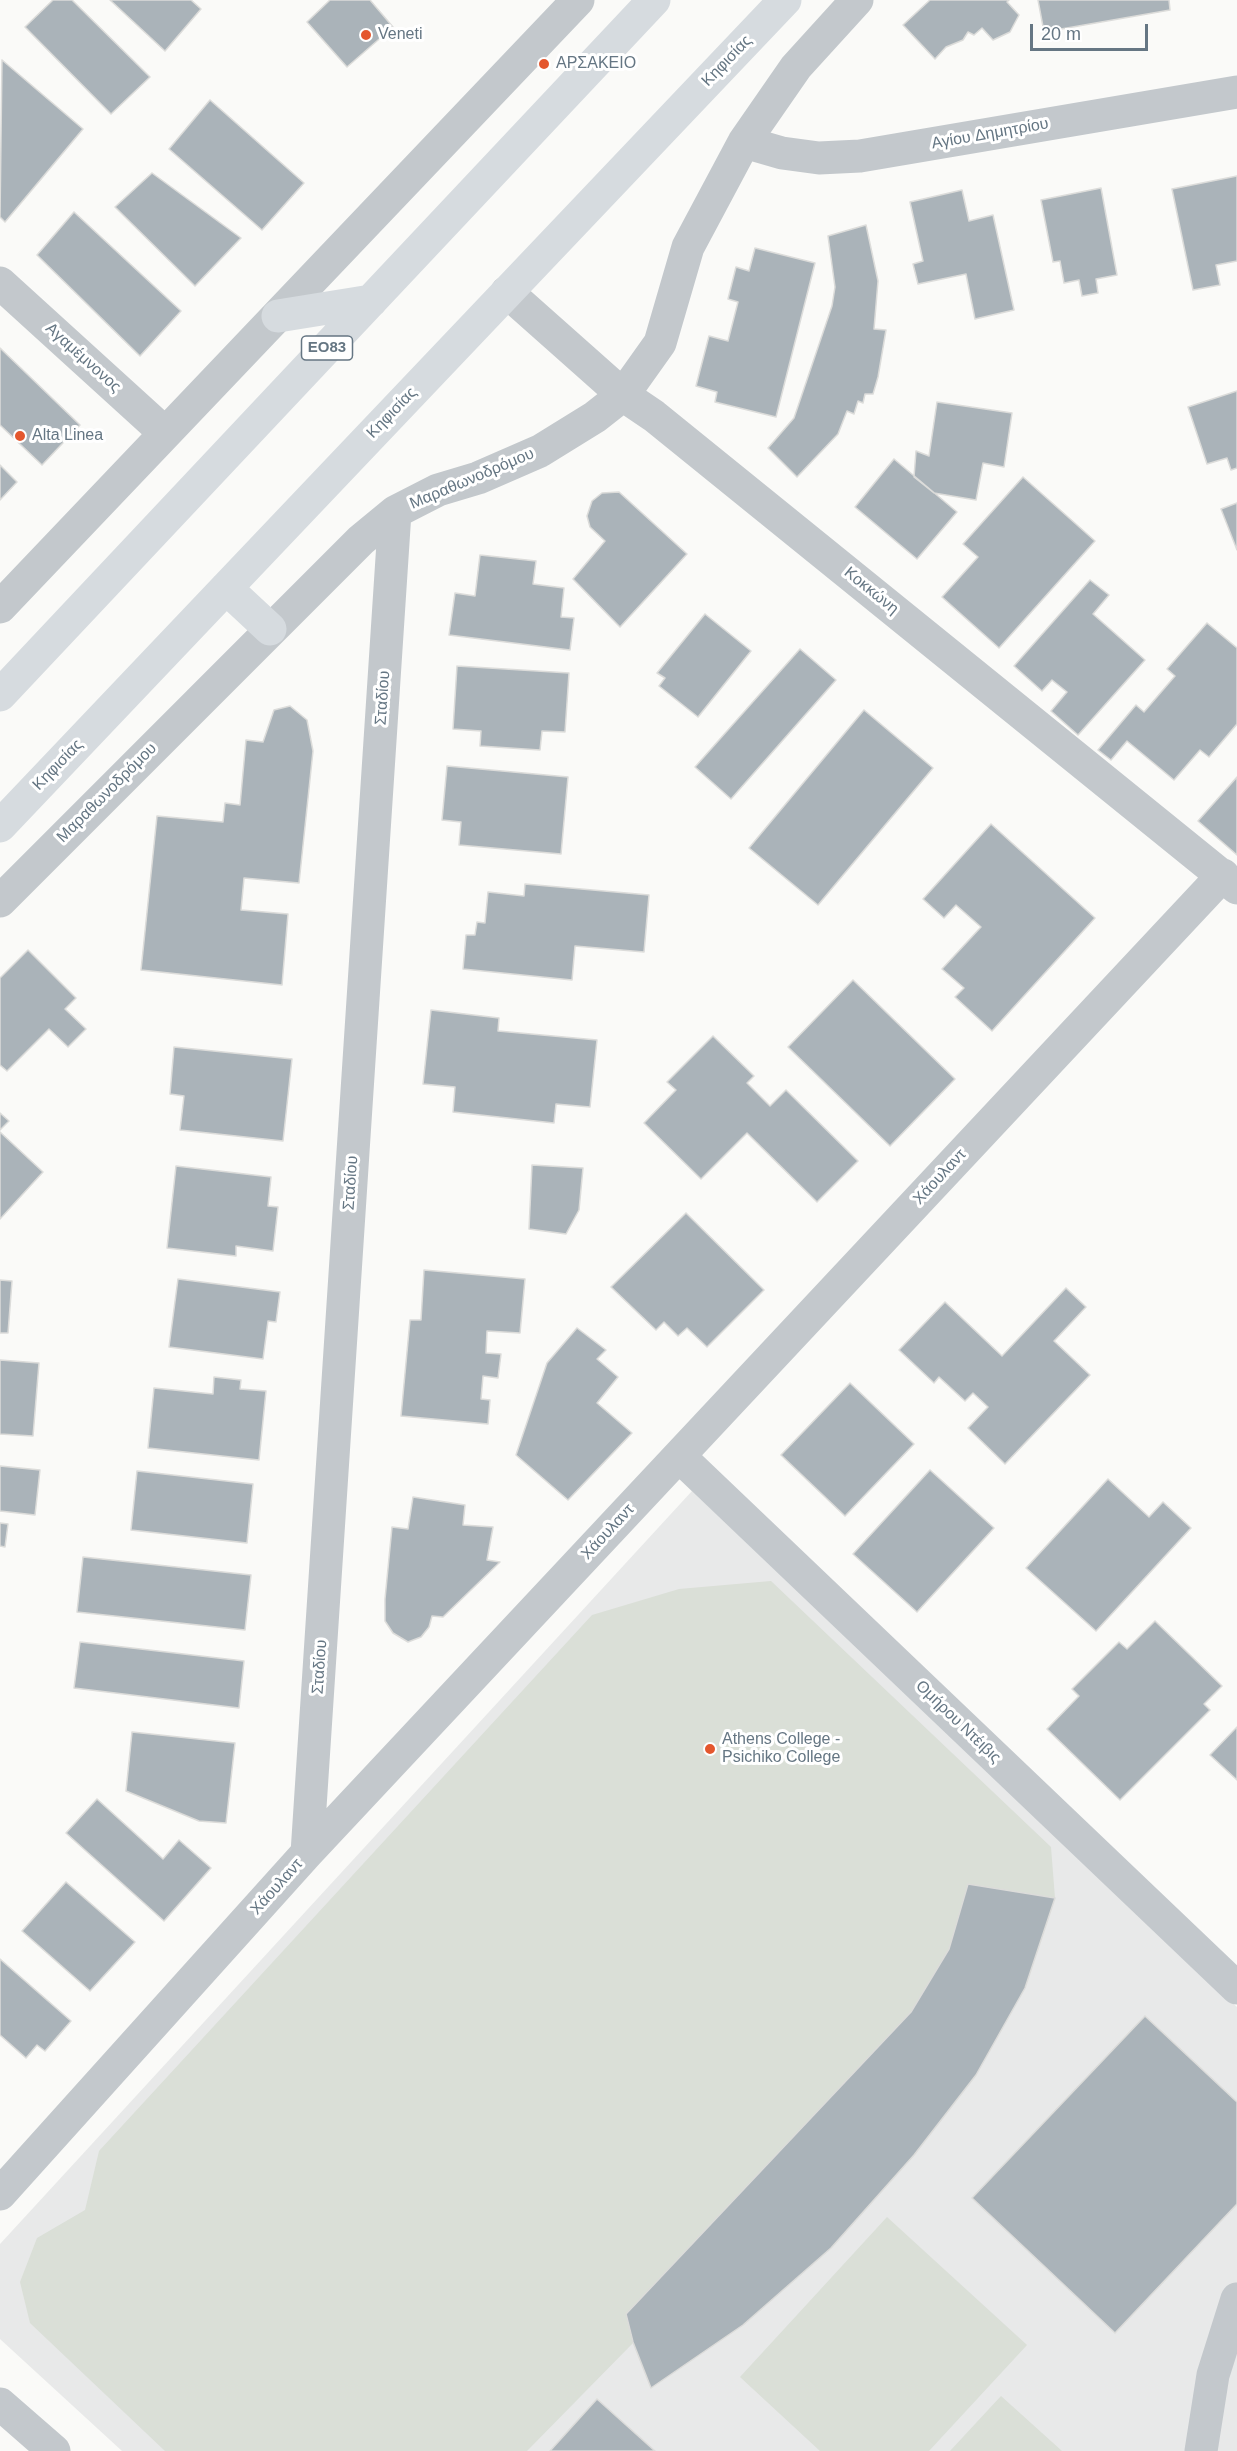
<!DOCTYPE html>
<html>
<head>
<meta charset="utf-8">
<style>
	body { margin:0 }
	#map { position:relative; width:1237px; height:2451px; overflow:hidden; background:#fafaf8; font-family:Arial,sans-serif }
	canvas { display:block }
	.scale { position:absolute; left:1030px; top:24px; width:118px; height:27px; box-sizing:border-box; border:3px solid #657683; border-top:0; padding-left:8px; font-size:18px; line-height:21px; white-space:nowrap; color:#657683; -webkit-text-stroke:4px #fff; paint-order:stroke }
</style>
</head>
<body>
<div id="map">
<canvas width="1237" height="2451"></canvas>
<div class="scale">20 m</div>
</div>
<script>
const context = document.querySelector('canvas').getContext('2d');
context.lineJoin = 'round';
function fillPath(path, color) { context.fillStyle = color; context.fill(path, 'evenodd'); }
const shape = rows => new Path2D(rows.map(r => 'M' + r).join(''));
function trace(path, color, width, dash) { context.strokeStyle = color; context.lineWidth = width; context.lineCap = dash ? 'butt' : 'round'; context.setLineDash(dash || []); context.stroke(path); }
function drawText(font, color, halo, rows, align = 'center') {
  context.font = font + ' Arial,sans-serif'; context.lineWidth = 6; context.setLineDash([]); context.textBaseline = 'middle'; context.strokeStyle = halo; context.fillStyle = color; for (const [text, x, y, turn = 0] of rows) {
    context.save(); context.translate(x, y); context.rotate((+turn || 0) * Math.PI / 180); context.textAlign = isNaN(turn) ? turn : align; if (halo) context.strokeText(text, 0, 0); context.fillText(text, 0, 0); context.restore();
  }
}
fillPath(shape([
	[692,1491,1237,2007,1237,2451,122,2451,0,2339,0,2244]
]), '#e8e9e9');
fillPath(shape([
	[771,1581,1051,1847,1055,1898,976,2075,914,2155,831,2248,743,2325,651,2388,633,2343,527,2451,165,2451,30,2323,20,2282,37,2238,85,2210,99,2151,592,1615,679,1589],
	[887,2217,1027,2345,929,2451,820,2451,740,2377],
	[1001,2396,1062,2451,950,2451]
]), '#dadfd7');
const building = shape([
	[53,0,72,0,150,77,111,114,25,27,53,0],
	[110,0,191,0,201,9,165,51,110,0],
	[330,0,370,0,393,27,347,67,307,22,330,0],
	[930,0,1009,0,1007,2,1019,15,1010,32,993,40,982,28,974,35,968,32,963,40,946,47,935,59,903,25,930,0],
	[1038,0,1169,0,1170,10,1044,32,1038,0],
	[2,60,83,129,5,222,0,217,2,60],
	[210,100,304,183,262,230,169,149,210,100],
	[152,173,241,238,195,286,115,207,152,173],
	[1237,176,1237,261,1216,265,1220,285,1193,290,1172,189,1237,176],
	[1101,188,1117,275,1096,279,1098,293,1082,296,1079,280,1064,283,1060,261,1053,262,1041,200,1101,188],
	[962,190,969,221,993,215,1014,310,975,319,966,274,918,284,913,264,923,261,910,202,962,190],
	[74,212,181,311,140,356,37,255,74,212],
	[866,225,878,281,874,329,886,330,878,377,873,394,865,394,863,403,858,401,854,414,847,411,838,434,797,477,768,448,794,418,832,306,835,287,828,236,866,225],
	[755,248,815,263,776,417,715,402,717,392,696,386,709,336,728,341,738,302,728,299,736,267,749,271,755,248],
	[0,348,80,425,42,465,0,425,0,348],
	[1237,391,1237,468,1231,470,1227,458,1207,464,1188,407,1237,391],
	[937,402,1012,413,1004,467,983,463,976,500,934,493,914,477,916,451,929,456,937,402],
	[894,459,957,512,917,559,855,507,894,459],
	[0,465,17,482,0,500,0,465],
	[1023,477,1095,541,999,648,942,597,978,557,963,544,1023,477],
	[619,492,687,554,620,627,573,579,605,541,590,527,587,516,592,501,602,493,619,492],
	[1237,503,1237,550,1221,509,1237,503],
	[480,555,536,561,533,584,564,588,561,617,574,618,570,650,449,635,455,593,475,596,480,555],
	[1090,580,1109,595,1093,614,1145,660,1078,735,1051,711,1067,692,1052,680,1042,691,1014,666,1090,580],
	[705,614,751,651,698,717,659,686,665,678,657,673,705,614],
	[1207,623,1237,648,1237,724,1209,757,1200,750,1174,780,1127,741,1111,760,1098,750,1136,705,1144,712,1175,676,1167,669,1207,623],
	[800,649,836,680,731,799,695,767,800,649],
	[457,666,569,673,565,732,542,731,540,750,480,746,481,731,453,729,457,666],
	[290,706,307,720,313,751,299,883,244,878,241,910,288,914,282,985,141,970,157,816,223,822,225,803,240,805,246,740,263,742,274,710,290,706],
	[864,710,933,768,818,905,749,848,864,710],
	[447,766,568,777,561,854,459,845,461,822,442,820,447,766],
	[1237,777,1237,855,1198,821,1237,777],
	[991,824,1095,918,992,1031,955,997,964,988,942,969,981,927,956,905,944,918,923,899,991,824],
	[525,884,649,895,644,952,575,946,572,980,463,969,466,935,475,935,477,922,485,923,488,892,524,896,525,884],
	[28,950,76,998,65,1009,86,1029,68,1047,49,1029,7,1071,0,1065,0,978,28,950],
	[853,980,955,1079,890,1146,788,1047,853,980],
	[431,1010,499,1018,498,1031,597,1040,590,1107,556,1104,554,1123,453,1112,455,1087,423,1084,431,1010],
	[713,1036,754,1076,747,1083,770,1106,786,1090,858,1161,817,1202,747,1133,701,1179,644,1123,676,1090,667,1082,713,1036],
	[174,1047,292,1059,283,1141,180,1130,184,1096,170,1094,174,1047],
	[0,1113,9,1121,0,1130,0,1113],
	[0,1132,43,1172,0,1219,0,1132],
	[532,1165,583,1168,579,1210,566,1234,529,1229,532,1165],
	[176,1166,271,1177,268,1206,278,1207,273,1251,236,1246,236,1256,167,1248,176,1166],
	[686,1213,764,1290,707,1347,687,1328,678,1336,664,1322,656,1330,611,1287,686,1213],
	[424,1270,525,1279,520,1333,487,1331,486,1353,501,1354,498,1378,483,1376,481,1399,490,1400,488,1424,401,1416,410,1320,421,1320,424,1270],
	[178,1279,280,1292,276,1322,268,1321,263,1359,169,1347,178,1279],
	[0,1280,12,1281,8,1333,0,1333,0,1280],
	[1066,1288,1086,1307,1054,1341,1090,1375,1005,1464,968,1428,988,1407,973,1393,965,1401,939,1377,934,1383,899,1350,945,1302,1002,1356,1066,1288],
	[577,1328,606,1350,597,1359,618,1377,597,1403,632,1433,568,1500,516,1455,547,1363,577,1328],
	[0,1360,39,1363,33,1436,0,1434,0,1360],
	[214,1377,241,1380,240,1389,266,1391,259,1460,148,1448,154,1388,213,1394,214,1377],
	[850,1383,914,1444,845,1516,781,1455,850,1383],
	[0,1466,40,1470,35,1515,0,1511,0,1466],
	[930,1470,994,1528,917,1612,853,1554,930,1470],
	[137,1471,253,1484,247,1543,131,1530,137,1471],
	[1108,1479,1149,1517,1163,1502,1191,1528,1096,1631,1026,1568,1108,1479],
	[413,1497,465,1505,463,1525,493,1527,487,1560,500,1562,443,1617,432,1616,429,1627,421,1637,408,1642,393,1633,385,1621,385,1599,392,1527,408,1529,413,1497],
	[0,1523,8,1524,5,1547,0,1546,0,1523],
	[83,1557,251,1575,245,1630,77,1612,83,1557],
	[1155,1621,1222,1686,1204,1704,1210,1710,1120,1800,1047,1729,1079,1696,1072,1689,1119,1642,1127,1649,1155,1621],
	[80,1642,244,1661,239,1708,74,1688,80,1642],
	[1237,1727,1237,1780,1210,1755,1237,1727],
	[132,1732,235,1743,226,1823,199,1821,126,1791,132,1732],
	[97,1799,163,1859,179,1840,211,1868,164,1921,66,1833,97,1799],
	[66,1882,135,1942,90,1991,22,1931,66,1882],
	[968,1884,1055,1898,1025,1988,976,2075,914,2155,831,2248,743,2325,651,2388,633,2342,626,2314,911,2012,949,1949,968,1884],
	[0,1959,71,2021,45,2051,37,2045,26,2058,0,2035,0,1959],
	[1145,2016,1237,2102,1237,2204,1115,2333,972,2198,1145,2016],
	[597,2399,655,2451,550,2451,597,2399]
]);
fillPath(building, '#aab3b9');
trace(building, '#dcdcda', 1.5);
trace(shape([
	[744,142,782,153,819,158,860,156,1237,92],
	[0,283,165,433],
	[507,292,623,395,654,416,1237,888],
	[0,607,578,0],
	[0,901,361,540,395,512,438,490,478,478,540,451,595,417,623,395,660,343,688,247,744,142,796,67,857,0],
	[679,1456,1237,1988],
	[307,1853,395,512],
	[0,2194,307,1853,1223,875],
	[0,2404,54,2451],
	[1201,2451,1213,2375,1237,2299]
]), '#c3c8cc', 33);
trace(shape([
	[278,316,371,301],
	[226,588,270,629],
	[0,695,654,0],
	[0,826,785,0]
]), '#d6dbdf', 33);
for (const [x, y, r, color] of [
	[366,35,6,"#e4572e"],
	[544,64,6,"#e4572e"],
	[20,436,6,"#e4572e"],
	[710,1749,6,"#e4572e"]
]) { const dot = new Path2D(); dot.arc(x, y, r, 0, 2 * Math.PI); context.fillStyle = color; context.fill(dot); trace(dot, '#fff', 2); }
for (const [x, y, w] of [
	[327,348,51]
]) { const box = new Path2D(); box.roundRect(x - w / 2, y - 12, w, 24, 4.5); context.fillStyle = '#fff'; context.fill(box); trace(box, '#657683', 1.5); }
drawText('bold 15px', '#657683', null, [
	["ΕΟ83",327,348]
]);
drawText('16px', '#657683', '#fff', [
	["Veneti",378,35],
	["ΑΡΣΑΚΕΙΟ",556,64],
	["Alta Linea",32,436],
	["Athens College -",722,1740],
	["Psichiko College",722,1758]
], 'left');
drawText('16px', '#657683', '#fff', [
	["Κηφισίας",727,61,-46],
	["Αγίου Δημητρίου",990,134,-10],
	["Αγαμέμνονος",83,358,42],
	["Κηφισίας",392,413,-46],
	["Μαραθωνοδρόμου",472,479,-23],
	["Κοκκώνη",871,591,39],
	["Σταδίου",383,698,-86],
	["Κηφισίας",58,765,-46],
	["Μαραθωνοδρόμου",107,793,-45],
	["Χάουλαντ",940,1177,-47],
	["Σταδίου",351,1183,-86],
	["Χάουλαντ",608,1532,-47],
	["Σταδίου",320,1667,-86],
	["Ομήρου Ντέιβις",958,1722,44],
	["Χάουλαντ",277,1887,-48]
]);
</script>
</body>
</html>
